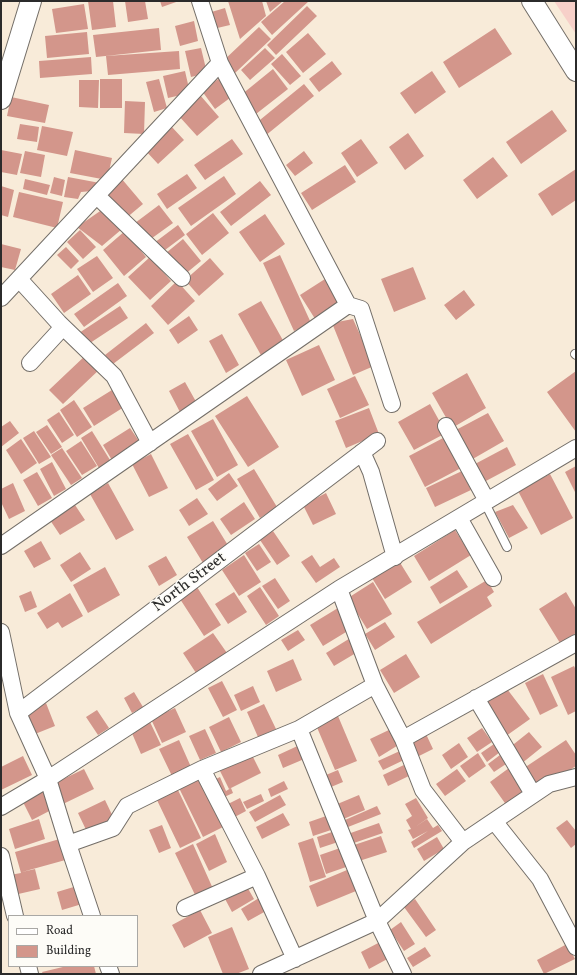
<!DOCTYPE html>
<html>
<head>
<meta charset="utf-8">
<style>
	body { margin:0 }
	#map { position:relative; width:577px; height:975px; overflow:hidden; background:#f8ebd9; font-family:Vollkorn,serif }
	canvas { display:block }
	.frame { position:absolute; inset:0; border:2px solid #2b2b2b; pointer-events:none }
	.legend { position:absolute; left:8px; top:915px; width:130px; height:52px; box-sizing:border-box; background:#fdfcf7; border:1px solid #a9a8a5; margin:0; padding:5px 7px; list-style:none; font-size:12px; color:#2b2b2b }
	.legend li { display:flex; align-items:center; gap:8px; height:20px }
	.legend b { width:20px; border:1px solid #a9a8a5 }
</style>
</head>
<body>
<div id="map">
<canvas width="577" height="975"></canvas>
<div class="frame"></div>
<ul class="legend">
<li><b style="height:5px;background:#fff"></b>Road</li>
<li><b style="height:11px;background:#d3968b"></b>Building</li>
</ul>
</div>
<script>
const context = document.querySelector('canvas').getContext('2d');
context.lineJoin = 'round';
function fillPath(path, color) { context.fillStyle = color; context.fill(path, 'evenodd'); }
const shape = rows => new Path2D(rows.map(r => 'M' + r).join(''));
function trace(path, color, width, dash) { context.strokeStyle = color; context.lineWidth = width; context.lineCap = dash ? 'butt' : 'round'; context.setLineDash(dash || []); context.stroke(path); }
function drawText(font, color, halo, rows, align = 'center') {
  context.font = font + ' Vollkorn,serif'; context.lineWidth = 3; context.setLineDash([]); context.textBaseline = 'middle'; context.strokeStyle = halo; context.fillStyle = color; for (const [text, x, y, turn = 0] of rows) {
    context.save(); context.translate(x, y); context.rotate((+turn || 0) * Math.PI / 180); context.textAlign = isNaN(turn) ? turn : align; if (halo) context.strokeText(text, 0, 0); context.fillText(text, 0, 0); context.restore();
  }
}
fillPath(shape([
	[554,1,576,1,576,34]
]), '#f7d0c9');
fillPath(shape([
	[88,1,113,1,116,27,92,30],
	[125,1,145,1,148,19,128,22],
	[160,1,179,1,162,7],
	[228,1,262,1,266,16,240,39],
	[266,1,283,1,270,12],
	[285,1,309,1,272,35,261,22],
	[84,4,88,29,56,33,52,9],
	[307,6,317,16,276,55,267,45],
	[225,8,230,25,213,29,208,13],
	[194,21,198,41,180,46,175,26],
	[259,27,271,39,235,73,223,61],
	[159,28,161,50,96,57,93,35],
	[495,28,512,54,459,88,443,62],
	[87,32,89,54,47,58,45,36],
	[308,33,326,54,303,73,286,52],
	[201,48,207,73,191,77,185,51],
	[265,48,275,58,250,80,241,70],
	[179,51,180,69,108,75,106,56],
	[282,54,301,76,290,85,271,64],
	[91,57,92,74,40,78,39,61],
	[332,61,342,74,319,92,309,79],
	[273,69,288,89,256,114,241,95],
	[185,71,190,93,168,98,163,76],
	[432,71,446,92,415,114,400,93],
	[221,77,234,95,215,109,202,91],
	[100,79,122,79,122,108,100,108],
	[159,79,167,108,154,112,146,82],
	[79,80,99,80,98,108,79,107],
	[304,84,314,96,265,136,255,124],
	[200,95,219,117,197,136,178,115],
	[11,97,49,105,45,123,7,116],
	[125,101,145,102,144,134,124,133],
	[552,110,567,131,521,164,506,142],
	[20,124,39,127,37,142,17,139],
	[42,126,73,132,67,156,37,150],
	[171,126,184,140,158,164,145,150],
	[408,133,424,156,405,170,389,147],
	[232,139,243,154,205,180,194,165],
	[361,139,378,163,357,177,341,153],
	[1,150,22,154,17,175,1,172],
	[75,150,112,158,107,180,70,173],
	[25,151,45,155,41,177,20,173],
	[304,151,313,163,295,176,286,165],
	[493,157,508,176,477,199,463,180],
	[345,165,356,182,312,210,301,193],
	[576,169,576,200,552,216,538,194],
	[187,174,197,188,167,209,157,194],
	[224,176,236,194,191,226,178,208],
	[54,177,65,180,62,196,50,193],
	[68,177,100,183,92,191,81,192,78,199,64,197],
	[121,178,143,204,125,219,103,193],
	[25,179,50,185,47,195,23,189],
	[260,181,271,195,231,226,220,212],
	[1,186,14,190,8,217,1,215],
	[19,192,63,202,57,228,13,217],
	[159,205,173,223,148,241,135,223],
	[106,207,122,229,102,246,77,227],
	[213,213,229,233,202,255,186,234],
	[265,214,285,244,260,262,239,232],
	[178,225,185,235,161,253,154,243],
	[80,230,96,247,83,259,67,242],
	[125,231,146,257,124,276,103,250],
	[183,239,201,261,184,275,166,253],
	[1,244,21,249,15,270,1,267],
	[66,247,79,261,71,269,57,255],
	[280,255,311,323,294,331,263,263],
	[97,256,113,278,93,292,77,269],
	[150,257,171,281,150,300,128,277],
	[210,258,224,274,199,296,185,280],
	[413,267,426,299,394,312,381,279],
	[78,275,91,294,64,313,51,294],
	[325,279,342,306,317,322,300,295],
	[177,281,195,301,168,325,151,306],
	[118,283,127,296,84,327,74,314],
	[464,290,475,305,456,320,444,305],
	[261,301,285,344,262,357,238,314],
	[120,306,128,318,87,345,79,333],
	[189,316,198,330,178,344,169,330],
	[353,319,374,366,353,375,332,323],
	[146,323,154,333,113,364,105,355],
	[222,334,239,365,226,373,209,341],
	[319,345,335,380,302,396,286,360],
	[87,354,101,368,63,404,49,390],
	[576,371,576,432,547,392],
	[467,373,486,408,452,428,432,393],
	[355,376,369,405,340,418,327,389],
	[185,382,199,407,182,416,169,391],
	[112,390,124,407,94,426,83,408],
	[247,396,279,447,248,467,215,416],
	[74,400,92,427,77,437,60,410],
	[430,404,446,433,414,450,398,422],
	[369,408,379,434,346,448,335,421],
	[59,412,74,435,62,443,47,420],
	[488,413,504,441,471,460,454,431],
	[213,419,238,465,217,477,191,431],
	[10,421,19,433,1,447,1,427],
	[47,425,62,447,51,454,36,432],
	[130,428,141,444,113,462,103,445],
	[34,431,51,457,39,464,23,438],
	[92,431,110,460,99,468,81,438],
	[188,434,214,480,196,490,170,444],
	[445,437,461,468,425,487,409,456],
	[21,439,37,463,21,474,6,450],
	[81,441,97,466,82,475,66,451],
	[507,447,516,465,484,482,475,464],
	[62,448,82,478,71,485,51,455],
	[151,454,168,488,149,497,132,464],
	[52,462,66,489,54,496,40,469],
	[576,466,576,494,565,472],
	[254,469,277,507,260,518,237,479],
	[462,471,471,490,435,507,426,488],
	[37,472,52,498,38,506,23,480],
	[229,473,238,486,217,501,208,489],
	[550,474,573,518,541,535,518,491],
	[13,483,25,511,9,519,1,502,1,489],
	[108,483,134,530,116,540,90,494],
	[326,493,336,514,313,525,303,505],
	[197,498,208,514,189,526,179,510],
	[244,502,255,519,231,535,220,519],
	[75,505,85,520,60,535,50,520],
	[513,505,528,528,509,538,495,512],
	[213,521,229,547,203,563,187,537],
	[455,530,471,555,429,581,414,556],
	[273,531,290,556,277,565,260,540],
	[41,541,51,559,34,568,24,551],
	[259,544,271,562,257,571,245,553],
	[80,552,91,569,71,582,60,565],
	[244,555,261,582,239,596,222,570],
	[312,555,320,567,334,558,340,567,316,583,301,562],
	[166,556,177,575,159,586,148,566],
	[399,561,412,582,385,599,372,578],
	[105,567,120,595,88,613,73,585],
	[457,570,468,587,440,604,430,587],
	[275,578,290,601,278,609,262,586],
	[487,580,494,592,487,597,492,606,431,644,417,622],
	[373,582,392,614,367,629,348,598],
	[197,587,221,625,204,636,180,599],
	[260,587,279,616,266,625,247,596],
	[31,591,37,607,25,612,19,596],
	[234,592,247,612,228,624,215,604],
	[566,592,576,609,576,633,560,643,539,609],
	[70,593,83,616,62,628,58,622,47,629,37,613],
	[338,608,351,629,323,646,310,625],
	[385,622,395,637,375,650,365,634],
	[298,630,305,640,288,651,281,640],
	[213,633,227,653,196,673,183,653],
	[352,637,361,650,334,666,326,653],
	[406,654,420,677,394,693,380,670],
	[293,659,302,680,276,692,267,671],
	[574,666,576,670,576,711,568,715,551,677],
	[543,674,558,706,540,715,525,683],
	[222,681,237,710,223,717,208,688],
	[504,685,530,719,506,736,481,702],
	[253,686,260,702,241,711,234,695],
	[134,692,143,707,132,713,124,698],
	[46,703,55,726,35,734,26,711],
	[264,704,276,729,258,737,247,712],
	[175,708,186,732,162,743,151,719],
	[97,710,109,728,98,735,86,717],
	[338,716,357,761,335,770,316,725],
	[229,717,241,742,221,752,209,727],
	[150,722,161,745,141,754,131,731],
	[482,728,492,742,477,752,467,738],
	[205,729,216,753,200,760,189,736],
	[391,729,400,744,379,757,370,739],
	[529,732,542,747,521,764,509,748],
	[426,734,433,749,417,757,409,742],
	[179,740,191,767,172,776,159,749],
	[566,740,576,755,576,766,538,790,524,768],
	[304,743,309,757,283,768,278,755],
	[459,743,468,757,451,769,442,755],
	[494,744,500,752,487,762,481,753],
	[402,750,406,759,383,770,378,761],
	[478,753,486,766,469,778,460,766],
	[252,755,261,773,229,789,220,771],
	[500,755,506,764,494,772,488,764],
	[23,756,32,775,1,790,1,767],
	[406,764,411,775,388,786,383,775],
	[509,768,526,791,507,806,490,782],
	[84,769,94,789,63,804,53,784],
	[457,769,466,781,445,796,436,784],
	[338,770,343,782,331,787,326,775],
	[203,776,227,825,203,837,179,788],
	[220,777,226,791,231,788,233,793,220,799,212,781],
	[284,781,288,789,271,797,268,789],
	[44,788,55,808,32,820,22,800],
	[177,788,201,838,180,848,156,798],
	[261,794,264,801,247,809,243,802],
	[280,795,286,805,255,822,249,812],
	[359,795,365,810,341,820,335,805],
	[240,798,246,811,229,820,222,807],
	[416,798,428,818,415,827,427,819,433,828,438,825,442,831,414,848,411,842,428,831,413,839,408,830,411,829,406,820,412,816,405,804],
	[105,800,116,823,89,836,78,813],
	[377,806,381,814,348,827,345,820],
	[283,813,290,825,262,839,256,827],
	[329,815,334,829,313,836,309,822],
	[39,819,45,839,15,849,9,829],
	[567,820,576,831,576,844,571,848,556,828],
	[379,823,383,833,348,845,345,835],
	[162,825,171,848,159,853,149,830],
	[335,831,338,842,320,848,317,837],
	[215,834,227,862,209,871,196,844],
	[381,836,387,852,356,862,351,846],
	[437,837,444,849,424,861,417,849],
	[63,838,69,859,22,872,35,869,40,889,14,895,10,875,21,873,15,852],
	[313,838,326,877,310,882,298,843],
	[193,844,214,891,197,899,175,853],
	[343,847,349,866,326,874,320,855],
	[347,870,356,891,317,907,309,886],
	[246,885,254,899,232,912,224,897],
	[77,886,82,904,62,910,57,892],
	[259,898,266,911,248,921,241,909],
	[415,899,436,930,426,937,404,907],
	[200,910,212,933,184,948,172,925],
	[401,922,415,944,404,951,390,930],
	[232,927,249,969,236,974,223,974,208,937],
	[382,941,391,957,369,969,361,952],
	[567,944,575,959,544,974,537,960],
	[425,947,431,956,413,967,407,958],
	[67,966,94,966,96,974,43,974,42,972]
]), '#d3968b');
const service = shape([
	[575,354,576,355],
	[485,503,507,547]
]);
const minor = shape([
	[200,1,220,63],
	[97,196,182,278],
	[19,279,59,323,114,376,150,443],
	[1,298,220,63,348,305,1,546],
	[348,305,361,309,392,404],
	[30,363,63,327],
	[446,426,487,501],
	[362,452,371,472,395,557],
	[459,518,493,578],
	[339,589,375,685,403,739,576,643],
	[1,632,18,713,48,779,339,589,576,448],
	[476,698,533,794],
	[18,713,377,441],
	[299,729,377,921,403,974],
	[403,739,423,790,463,842],
	[202,769,257,876,295,959],
	[1,807,48,779,68,844,113,828,127,806,202,769,299,729,375,685],
	[494,821,540,879,576,947],
	[68,844,92,916],
	[1,856,15,916],
	[185,908,257,876],
	[28,966,30,974],
	[108,966,111,974],
	[261,974,377,921,463,842,549,784,576,777]
]);
const tertiary = shape([
	[532,1,576,71],
	[1,99,31,1]
]);
trace(service, '#736e68', 10);
trace(minor, '#736e68', 18);
trace(tertiary, '#736e68', 22);
trace(service, '#fff', 8);
trace(minor, '#fff', 16);
trace(tertiary, '#fff', 20);
drawText('16px', '#2b2b2b', '#fdfcf7', [
	["North Street",190,583,-37]
]);
</script>
</body>
</html>
